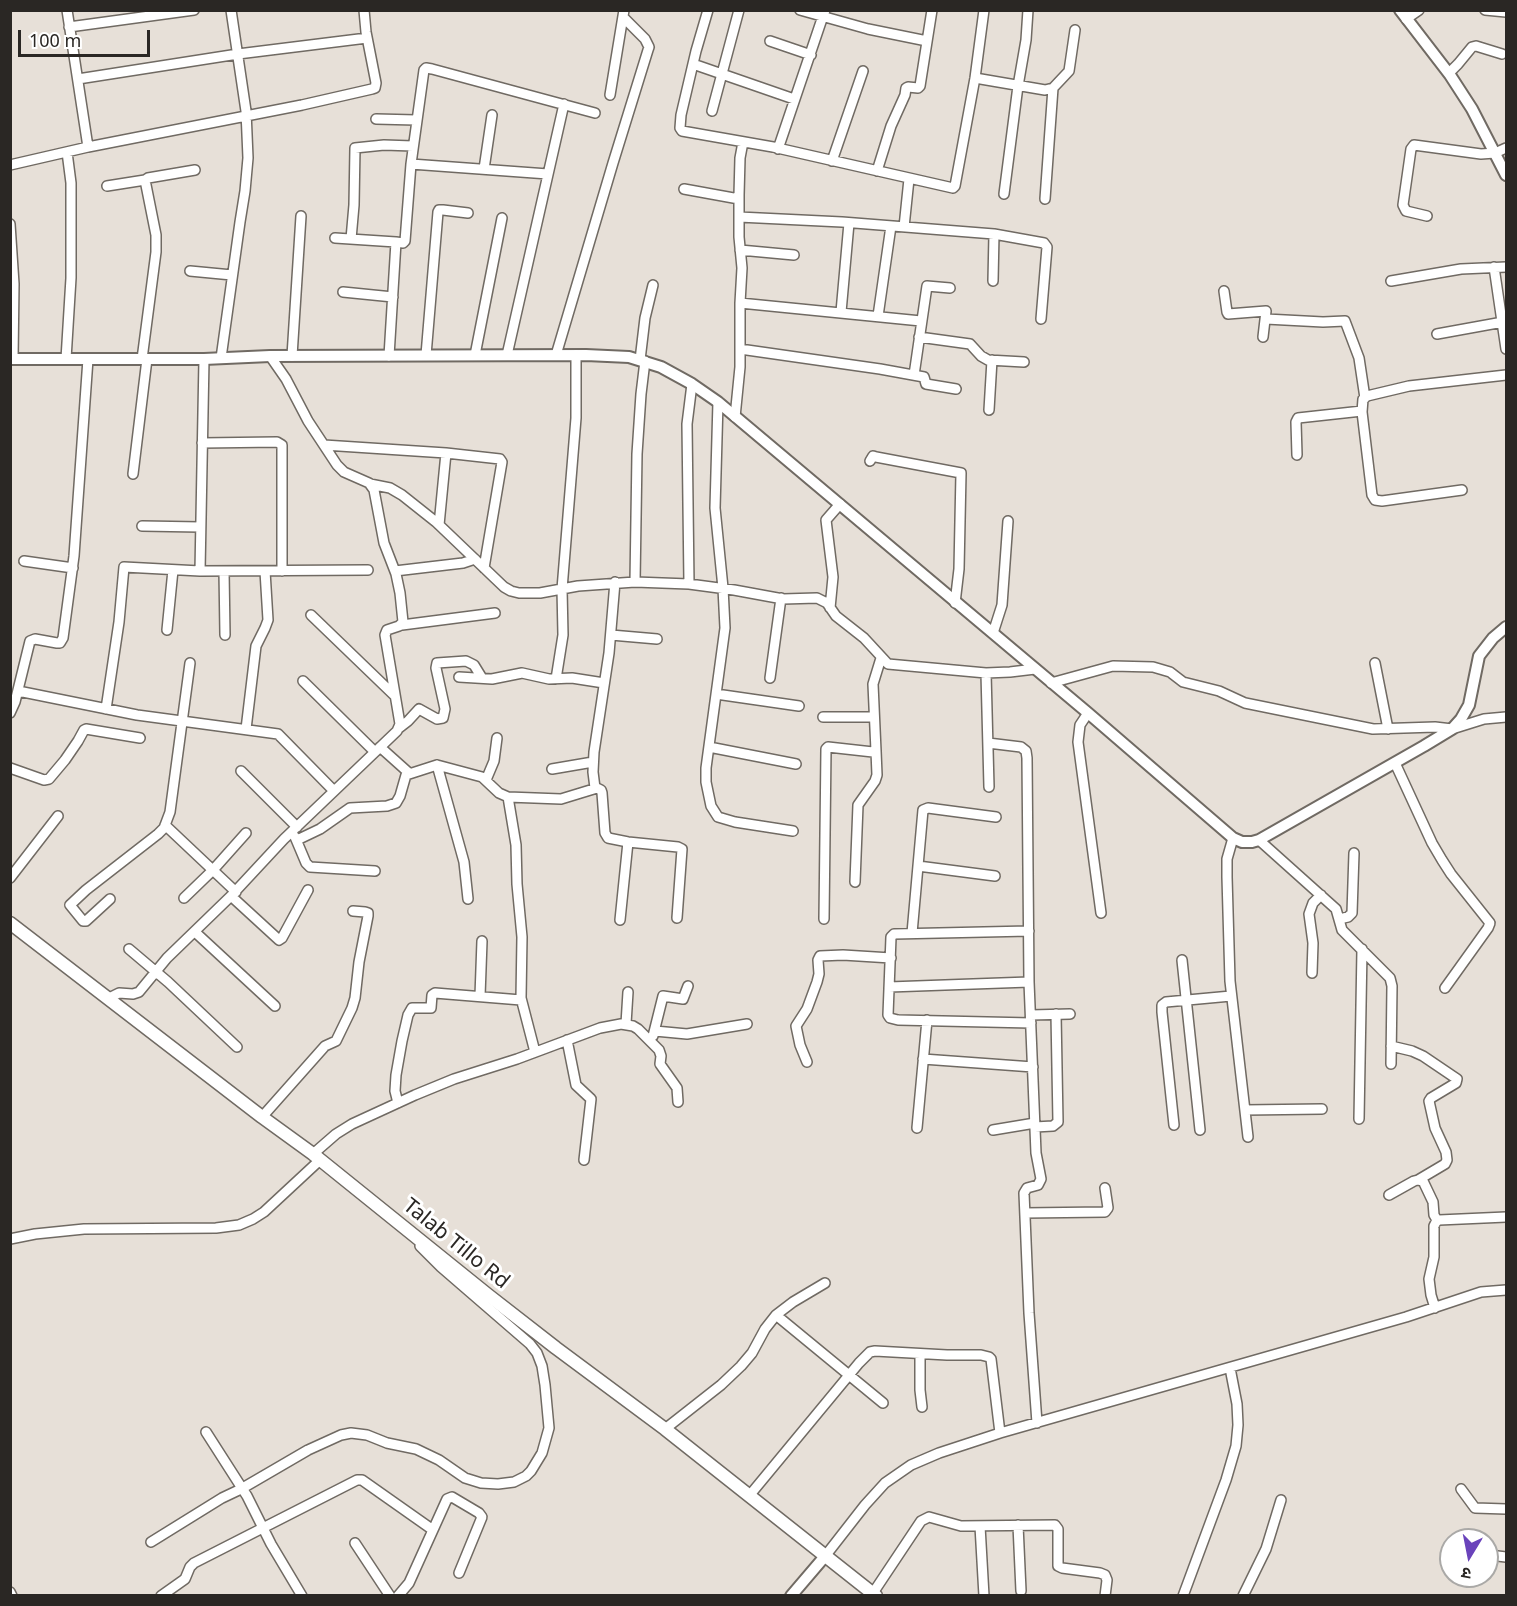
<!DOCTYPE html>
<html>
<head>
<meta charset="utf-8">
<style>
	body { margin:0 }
	#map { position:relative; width:1517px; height:1606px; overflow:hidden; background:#e7e0d8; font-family:"Noto Sans","Noto Sans Devanagari",sans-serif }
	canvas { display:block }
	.frame { position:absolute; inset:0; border:12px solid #2a2724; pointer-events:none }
	.north { position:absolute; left:1439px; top:1528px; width:60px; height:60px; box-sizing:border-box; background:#fff; border:2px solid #aaa9a7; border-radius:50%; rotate:190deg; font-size:16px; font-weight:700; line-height:24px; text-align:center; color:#2a2724 }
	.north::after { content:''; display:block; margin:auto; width:21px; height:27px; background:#6a43bb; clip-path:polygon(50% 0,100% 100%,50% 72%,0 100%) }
	.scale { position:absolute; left:18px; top:30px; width:132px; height:27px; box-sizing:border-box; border:3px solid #2a2724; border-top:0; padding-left:8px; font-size:18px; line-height:21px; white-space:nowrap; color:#2a2724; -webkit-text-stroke:4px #fff; paint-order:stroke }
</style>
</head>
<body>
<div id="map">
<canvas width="1517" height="1606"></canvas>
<div class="frame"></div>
<div class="north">उ</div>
<div class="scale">100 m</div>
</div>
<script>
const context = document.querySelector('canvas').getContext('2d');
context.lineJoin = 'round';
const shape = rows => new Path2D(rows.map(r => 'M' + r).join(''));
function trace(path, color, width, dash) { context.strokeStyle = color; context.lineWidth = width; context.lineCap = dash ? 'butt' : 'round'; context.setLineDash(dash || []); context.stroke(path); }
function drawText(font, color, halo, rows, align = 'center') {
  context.font = font + ' "Noto Sans",sans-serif'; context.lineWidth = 6; context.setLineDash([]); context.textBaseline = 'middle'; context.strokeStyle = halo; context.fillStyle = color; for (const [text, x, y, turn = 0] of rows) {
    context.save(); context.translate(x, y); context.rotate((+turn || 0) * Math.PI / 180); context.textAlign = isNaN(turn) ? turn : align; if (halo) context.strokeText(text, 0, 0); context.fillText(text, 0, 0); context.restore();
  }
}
const minor = shape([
	[67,10,88,147],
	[708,10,696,51,681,115,680,128,682,131,773,147,953,188,955,186,975,78,984,10],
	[800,10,868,29,927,41],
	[1485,10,1506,12],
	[1406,19,1419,10],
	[69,27,194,10],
	[770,41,811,55],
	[693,64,794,99],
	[1449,73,1458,64,1472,47,1476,46,1502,54],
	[975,78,1045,90,1053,88,1069,71,1075,30],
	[78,79,238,54,367,38],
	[610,95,624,10],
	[712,111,739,10],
	[376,119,416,120],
	[778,149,825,10],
	[832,161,863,71],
	[411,164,548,174],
	[10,165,88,147,302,105,372,89,375,88,376,83,366,32,364,10],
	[484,169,492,115],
	[877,171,891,126,905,95,906,88,908,87,918,88,920,86,932,10],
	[107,186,145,180],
	[684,189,739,199],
	[1004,194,1018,86,1026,40,1028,10],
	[1045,199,1053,88],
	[1427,216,1406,211,1403,205,1411,149,1414,145,1481,154,1495,153,1506,148],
	[739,217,842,222,994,234,1044,243,1047,247,1041,319],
	[10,224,14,284,13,359],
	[904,227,909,179],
	[335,238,396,242],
	[351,239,354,205,355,148,384,145,413,146],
	[740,250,794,255],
	[1494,267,1506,349],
	[190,271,232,275],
	[993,281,994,234],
	[1391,281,1461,269,1506,267],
	[1224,291,1227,312,1228,314,1266,311,1263,337],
	[343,292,393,297],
	[740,303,921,321],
	[841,312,849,223],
	[878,316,891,226],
	[1266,319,1323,322,1345,321,1359,358,1365,398],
	[1437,334,1503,322],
	[919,337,970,344,981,356,988,360,1024,362],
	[740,349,880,369,924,377,926,384,956,389],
	[426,355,438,212,439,210,443,210,468,213],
	[475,355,502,218],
	[507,355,564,104],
	[556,355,613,163,648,50,649,47,645,39,623,17],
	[292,356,301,216],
	[389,356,396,242,403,243,405,241,411,164,424,70,426,68,432,69,595,113],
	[221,358,240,222,245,191,248,158,246,111,231,10],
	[66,359,71,278,71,183,67,152],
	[142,359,156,252,156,235,145,180,148,178,195,170],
	[640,360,645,318,653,285],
	[914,375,927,286,950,288],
	[718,402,715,508,723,588,725,628,706,768,706,782,711,806,718,817,735,822,793,831],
	[989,410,992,360],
	[735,417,740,367,740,303,742,268,739,237,739,195,740,158,743,142],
	[202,443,277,442,282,445,282,571],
	[324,445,446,453,500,459,502,462,484,568],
	[1297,455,1296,422,1298,418,1362,411],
	[870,461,873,456,876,457,961,473,959,569,955,603],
	[133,474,147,359],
	[370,484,390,488,402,495,436,522,504,587,511,591,519,593,540,593,578,586,635,582,689,584,734,590,783,599,817,598,827,603,836,616,864,638,888,664,986,673,1010,672,1035,669],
	[1462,490,1382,501,1375,500,1372,495,1362,412,1363,399,1367,396,1409,386,1506,375],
	[439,525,446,453],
	[142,526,200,527],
	[24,561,73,568],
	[200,571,204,359],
	[224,571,225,635],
	[395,571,463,563,475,559],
	[635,582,637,454,641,394,645,361],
	[689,584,687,424,692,384],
	[830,608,833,577,826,520,840,504],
	[311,615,395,696],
	[402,625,495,613],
	[167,630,173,570],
	[993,633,1002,605,1008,521],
	[611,635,657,639],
	[1375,663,1388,729],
	[986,673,989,787],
	[459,677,492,679,522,673,549,679,572,678,604,683],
	[770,678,781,598],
	[556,679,563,635,562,589,576,418,576,355],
	[303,681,375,752],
	[1051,683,1113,666,1153,667,1170,672,1183,682,1219,691,1245,703,1373,729,1435,727,1452,729,1484,719,1506,717],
	[18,691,137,715,278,734,334,791],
	[716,694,799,706],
	[106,709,119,622,124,567,200,571,368,570],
	[10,713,15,702,30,641,35,639,57,643,60,643,63,638,74,556,88,359],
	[1088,713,1080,725,1078,742,1101,913],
	[823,717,874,717],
	[399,728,408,721,419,709,437,719,443,718,445,709,436,668,437,663,466,661,474,665,482,678],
	[246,729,256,646,265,628,268,620,265,571],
	[988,743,1021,747,1026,751,1027,758,1029,982,1036,1153,1041,1179,1038,1185,1027,1188,1024,1193,1029,1313,1037,1423],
	[380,747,409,773],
	[709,747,796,764],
	[1395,763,1432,843,1442,860,1451,874,1490,923,1488,928,1445,988],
	[437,765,464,862,468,899],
	[10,768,44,780,49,779,65,760,78,741,84,730,86,729,140,738],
	[552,769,593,762],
	[241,771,297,827],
	[486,780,494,761,497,738],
	[595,788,593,772,594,752,609,653,615,582],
	[508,797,516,845,517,884,522,937,521,998,535,1052],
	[165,825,236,892],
	[295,837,306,863,310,867,375,871],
	[1233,838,1227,859,1227,877,1230,981,1248,1137],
	[297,840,320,829,350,808,387,806,396,803,400,796,406,775,437,765,482,777,499,793,508,797,561,799,597,788,601,790,602,793,605,833,608,838,628,842,678,847,682,849,677,918],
	[1259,840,1336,909,1342,930,1390,978,1392,986,1391,1064],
	[918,866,995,876],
	[10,878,58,816],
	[855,882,858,805,875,781,877,775,876,751],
	[231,896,279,940,282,938,308,890],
	[184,898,213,870,246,833],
	[110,899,86,921,83,921,70,905,86,890,158,834,164,828,170,812,190,663],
	[824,919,826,749,828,747,873,752,876,751,873,684,881,658],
	[1339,919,1348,917,1352,913,1354,853],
	[620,920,628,842],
	[1029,931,894,934,891,937,888,1015,890,1018,898,1020,1031,1023],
	[195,932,275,1006],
	[912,933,923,810,928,808,996,817],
	[129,949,168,982,237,1047],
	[1182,960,1200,1130],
	[1312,973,1313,943,1309,914,1313,903,1321,895],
	[889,987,1029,982],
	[480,996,482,941],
	[109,998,119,993,133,994,139,992,167,958,231,896,284,839,397,731,400,724,385,635,387,630,399,626,403,622,400,593,396,574,384,543,374,490,369,483,344,472,337,465,308,421,286,379,270,356],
	[1031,1015,1070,1014],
	[626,1024,628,992],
	[655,1031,687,1034,747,1024],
	[653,1036,663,996,683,999,688,986],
	[567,1040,576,1085,591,1099,584,1160],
	[1391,1046,1412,1051,1423,1056,1457,1079,1456,1083,1431,1098,1429,1101,1435,1128,1446,1152,1447,1160,1445,1164,1418,1180],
	[923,1059,1033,1067],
	[807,1062,800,1045,796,1026,807,1009,817,982,819,974,818,960,820,956,843,955,891,958],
	[398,1103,395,1091,396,1075,402,1041,408,1015,412,1008,431,1008,432,995,435,993,521,1000],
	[1245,1110,1322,1109],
	[262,1117,325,1046,336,1041,352,1008,355,998,359,962,368,916,368,913,365,912,353,911],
	[1359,1119,1362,949],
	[1174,1125,1162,1012,1162,1005,1166,1002,1231,996],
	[1035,1127,1053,1126,1058,1122,1056,1014],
	[917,1128,927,1020],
	[993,1130,1035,1123],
	[313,1154,336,1134,352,1124,415,1095,454,1079,517,1059,600,1028,621,1024,633,1026,638,1029,659,1050,661,1056,660,1064,677,1088,678,1102],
	[1389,1195,1414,1181,1418,1180,1423,1181,1433,1202,1434,1215,1437,1220],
	[1025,1213,1105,1212,1108,1208,1105,1188],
	[10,1239,35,1234,84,1229,216,1228,239,1225,253,1219,264,1212,320,1160],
	[1435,1308,1431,1295,1429,1279,1434,1257,1434,1226,1436,1222,1439,1220,1506,1217],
	[776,1315,883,1403],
	[920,1354,920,1390,922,1407],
	[665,1429,721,1385,741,1366,752,1353,765,1329,776,1315,793,1302,825,1283],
	[206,1432,247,1496,271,1544,302,1596],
	[1461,1489,1475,1508,1506,1509],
	[749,1496,859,1363,870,1352,875,1351,947,1355,981,1355,989,1357,991,1359,1000,1433],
	[1018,1525,1021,1591],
	[980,1526,984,1596],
	[151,1542,222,1498,241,1489,308,1450,341,1435,351,1433,367,1435,387,1443,416,1449,439,1460,465,1478,481,1483,498,1484,514,1482,526,1476,531,1471,542,1453,549,1428,545,1385,542,1366,537,1353,530,1344,441,1267,420,1246],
	[355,1543,390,1596],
	[826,1555,865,1505,885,1483,911,1465,939,1453,1000,1433,1406,1317,1481,1292,1506,1290],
	[1489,1555,1506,1557],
	[10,1592,12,1596],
	[873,1593,921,1521,929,1517,961,1526,1055,1525,1058,1529,1058,1566,1062,1568,1100,1573,1105,1575,1107,1580,1105,1596],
	[161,1596,185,1579,190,1567,194,1563,357,1480,362,1480,433,1530],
	[398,1596,409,1583,447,1499,452,1497,479,1513,482,1517,459,1573],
	[1183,1596,1226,1480,1236,1446,1238,1425,1237,1404,1230,1368],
	[1243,1596,1266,1549,1281,1500]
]);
const tertiary = shape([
	[1400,10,1450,75,1472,109,1506,175],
	[10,359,204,359,270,356,586,355,629,357,661,367,692,384,718,402,1088,713,1233,838,1242,842,1252,842,1259,840,1424,746,1452,729,1461,719,1469,705,1479,656,1493,638,1506,627],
	[791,1596,826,1555]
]);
const secondary = shape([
	[10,923,262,1117,313,1154,488,1295,556,1348,665,1429,876,1596]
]);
trace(minor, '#706a63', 12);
trace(tertiary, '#706a63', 14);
trace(secondary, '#706a63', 15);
trace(minor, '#fff', 9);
trace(tertiary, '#fff', 10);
trace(secondary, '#fff', 12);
drawText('21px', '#2a2724', '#fff', [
	["Talab Tillo Rd",456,1244,39]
]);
</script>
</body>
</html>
